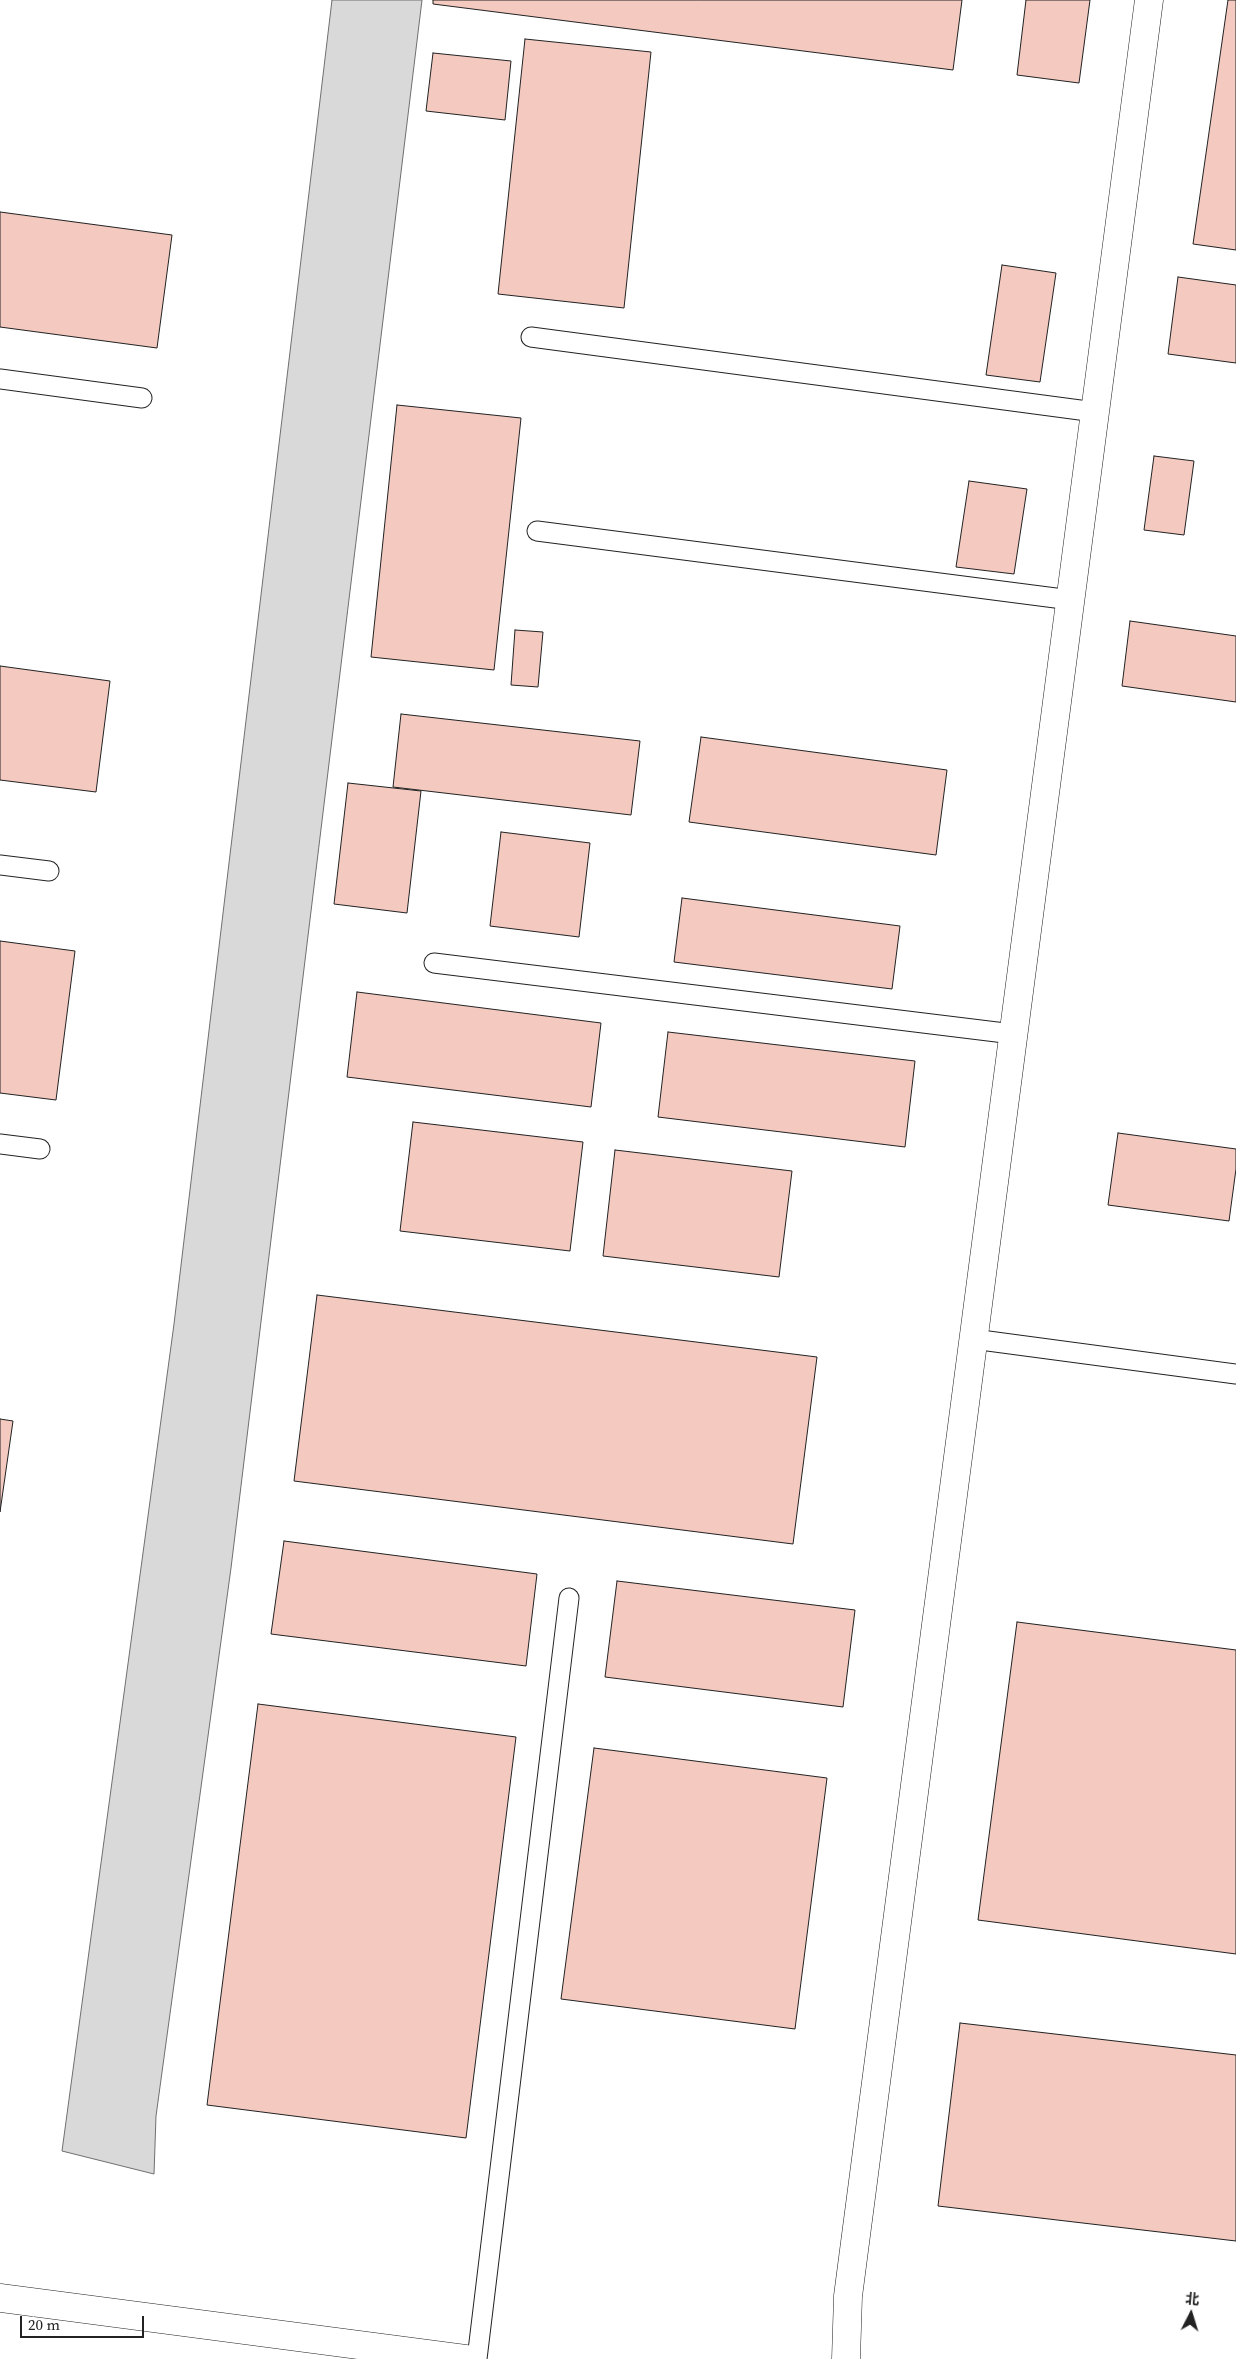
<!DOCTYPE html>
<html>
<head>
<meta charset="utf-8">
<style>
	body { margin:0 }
	#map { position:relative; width:1236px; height:2359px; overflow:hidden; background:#fff; font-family:"Source Serif 4","Noto Sans SC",serif }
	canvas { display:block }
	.north { position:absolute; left:1166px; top:2289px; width:50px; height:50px; -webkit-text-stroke:4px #fff; paint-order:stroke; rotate:5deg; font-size:14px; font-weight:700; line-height:20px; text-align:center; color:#222 }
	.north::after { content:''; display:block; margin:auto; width:18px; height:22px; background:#222; clip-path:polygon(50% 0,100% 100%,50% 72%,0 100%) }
	.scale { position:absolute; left:20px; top:2316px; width:124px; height:22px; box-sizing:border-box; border:2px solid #222; border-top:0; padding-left:6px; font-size:15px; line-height:18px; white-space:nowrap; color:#222; -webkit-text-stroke:4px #fff; paint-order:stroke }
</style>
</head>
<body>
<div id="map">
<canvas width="1236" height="2359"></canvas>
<div class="north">北</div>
<div class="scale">20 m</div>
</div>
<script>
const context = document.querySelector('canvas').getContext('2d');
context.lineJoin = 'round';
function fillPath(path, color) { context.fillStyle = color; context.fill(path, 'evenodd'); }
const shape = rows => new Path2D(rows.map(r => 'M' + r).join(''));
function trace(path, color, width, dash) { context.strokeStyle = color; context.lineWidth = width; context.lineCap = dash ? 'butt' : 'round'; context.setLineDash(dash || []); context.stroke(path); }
const water = shape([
	[332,0,422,0,231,1568,156,2116,154,2174,62,2151,174,1324,332,0]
]);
fillPath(water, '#d9d9d9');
trace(water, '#6f6f6f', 1);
const building = shape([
	[433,0,962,0,953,70,433,4,433,0],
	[1026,0,1090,0,1079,83,1017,75,1026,0],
	[1228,0,1236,0,1236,250,1193,244,1228,0],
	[525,39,651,52,624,308,498,294,525,39],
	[433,53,511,61,505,120,426,111,433,53],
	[0,212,172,235,157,348,0,327,0,212],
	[1002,265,1056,273,1040,382,986,375,1002,265],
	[1178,277,1236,285,1236,363,1168,354,1178,277],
	[397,405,521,418,494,670,371,657,397,405],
	[1154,456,1194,461,1184,535,1144,530,1154,456],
	[969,481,1027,489,1014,574,956,567,969,481],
	[1130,621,1236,636,1236,702,1122,686,1130,621],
	[515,630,543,632,538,687,511,685,515,630],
	[0,666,110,681,96,792,0,780,0,666],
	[401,714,640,741,631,815,393,787,401,714],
	[701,737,947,770,936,855,689,822,701,737],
	[348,783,421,791,407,913,334,904,348,783],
	[501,832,590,843,579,937,490,926,501,832],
	[682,898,900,926,892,989,674,962,682,898],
	[0,941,75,951,56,1100,0,1093,0,941],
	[357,992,601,1023,591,1107,347,1077,357,992],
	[668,1032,915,1061,905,1147,658,1117,668,1032],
	[413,1122,583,1142,570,1251,400,1231,413,1122],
	[1118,1133,1236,1149,1236,1169,1229,1221,1108,1205,1118,1133],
	[615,1150,792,1171,779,1277,603,1256,615,1150],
	[317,1295,817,1357,793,1544,294,1481,317,1295],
	[0,1419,13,1421,0,1512,0,1419],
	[284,1541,537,1574,526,1666,271,1634,284,1541],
	[617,1581,855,1610,843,1707,605,1677,617,1581],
	[1017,1622,1236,1650,1236,1954,978,1920,1017,1622],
	[258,1704,516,1737,466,2138,207,2105,258,1704],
	[594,1748,827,1778,795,2029,561,1999,594,1748],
	[960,2023,1236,2055,1236,2241,938,2206,960,2023]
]);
fillPath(building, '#f3c9c0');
trace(building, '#222', 1);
const service = shape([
	[531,337,1095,412],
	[0,379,142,398],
	[537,531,1071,600],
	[0,865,49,871],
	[434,963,1013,1034],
	[0,1144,40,1149],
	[973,1339,1236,1374],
	[477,2359,569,1598]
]);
const minor = shape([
	[846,2359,848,2296,1149,0]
]);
const tertiary = shape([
	[0,2298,465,2359]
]);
trace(service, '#222', 21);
trace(minor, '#222', 29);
trace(tertiary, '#222', 29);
trace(service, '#fff', 19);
trace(minor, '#fff', 28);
trace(tertiary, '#fff', 28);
</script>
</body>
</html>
